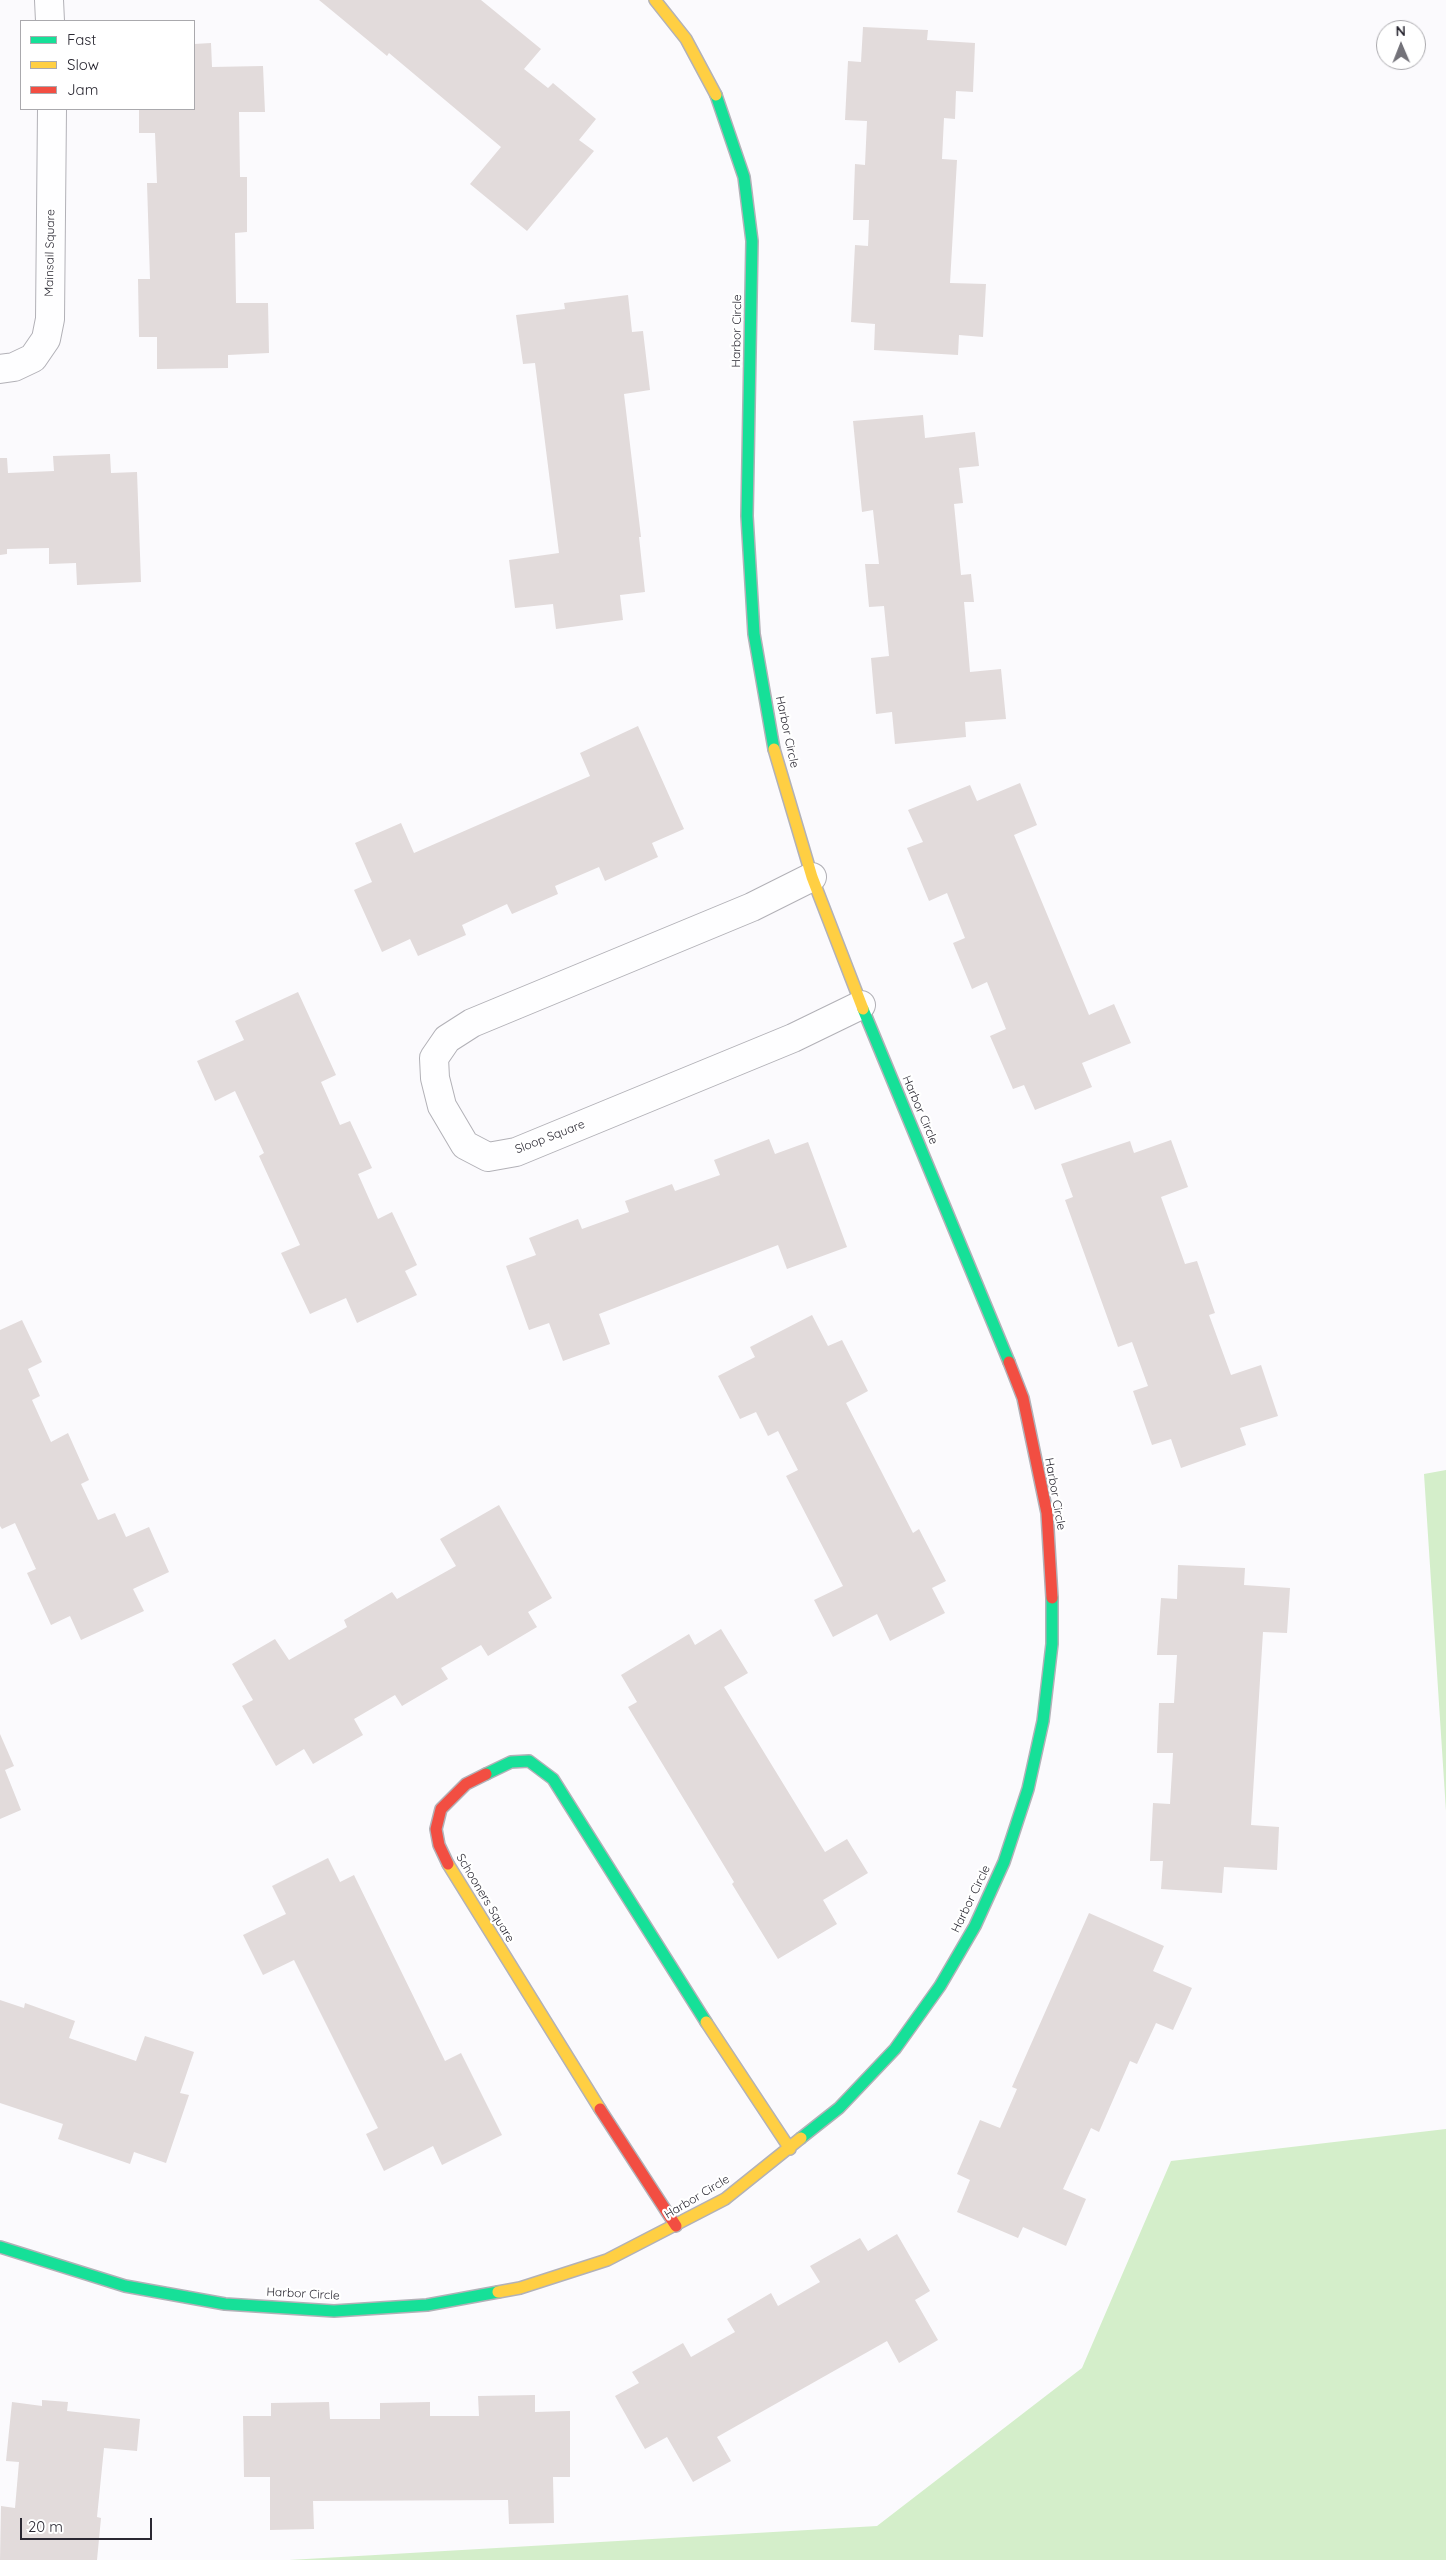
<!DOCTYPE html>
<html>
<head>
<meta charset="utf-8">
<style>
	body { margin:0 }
	#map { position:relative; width:1446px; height:2560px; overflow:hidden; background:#fbfafd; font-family:Quicksand,sans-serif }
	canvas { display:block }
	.legend { position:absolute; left:20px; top:20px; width:175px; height:90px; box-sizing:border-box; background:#fff; border:1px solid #aaa9ad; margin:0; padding:6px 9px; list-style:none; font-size:15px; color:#2a2832 }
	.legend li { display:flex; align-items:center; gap:10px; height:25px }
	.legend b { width:25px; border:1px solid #aaa9ad }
	.north { position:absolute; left:1376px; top:20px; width:50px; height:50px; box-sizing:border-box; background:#fff; border:1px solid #aaa9ad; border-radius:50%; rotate:359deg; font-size:14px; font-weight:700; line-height:20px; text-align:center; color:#2a2832 }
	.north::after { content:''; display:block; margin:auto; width:18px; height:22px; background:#737279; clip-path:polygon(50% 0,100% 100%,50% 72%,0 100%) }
	.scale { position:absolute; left:20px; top:2518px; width:132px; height:22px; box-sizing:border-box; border:2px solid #2a2832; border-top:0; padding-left:6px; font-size:15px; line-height:18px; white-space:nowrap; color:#2a2832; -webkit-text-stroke:4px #fff; paint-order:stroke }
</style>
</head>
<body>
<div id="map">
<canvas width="1446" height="2560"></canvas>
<ul class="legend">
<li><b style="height:6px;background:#16e098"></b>Fast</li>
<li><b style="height:6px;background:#ffcf43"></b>Slow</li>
<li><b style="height:6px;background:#f24e42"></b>Jam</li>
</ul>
<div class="north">N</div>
<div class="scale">20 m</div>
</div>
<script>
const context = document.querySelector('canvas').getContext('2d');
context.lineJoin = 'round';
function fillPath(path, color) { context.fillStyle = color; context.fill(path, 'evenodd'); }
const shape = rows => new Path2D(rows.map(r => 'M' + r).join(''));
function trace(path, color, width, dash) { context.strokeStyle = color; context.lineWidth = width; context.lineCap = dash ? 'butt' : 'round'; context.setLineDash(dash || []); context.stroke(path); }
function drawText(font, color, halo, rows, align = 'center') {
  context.font = font + ' Quicksand,sans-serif'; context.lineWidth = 4.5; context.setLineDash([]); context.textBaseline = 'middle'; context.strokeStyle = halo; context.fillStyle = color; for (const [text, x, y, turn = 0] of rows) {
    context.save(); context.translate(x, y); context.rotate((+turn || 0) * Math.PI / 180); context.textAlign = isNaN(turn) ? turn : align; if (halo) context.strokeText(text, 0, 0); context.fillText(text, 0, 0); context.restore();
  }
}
fillPath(shape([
	[1446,1470,1446,1811,1424,1474],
	[1446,2129,1446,2560,289,2560,877,2526,1082,2368,1171,2161]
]), '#d4eeca');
fillPath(shape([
	[319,0,481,0,541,49,524,69,548,88,553,83,596,119,579,140,594,151,527,231,470,184,501,147,389,53,387,56],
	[863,27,928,30,927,40,975,43,973,92,956,91,955,119,944,118,942,159,957,160,950,283,986,284,983,337,959,335,958,355,874,350,875,324,851,322,855,245,868,246,869,220,853,220,855,164,865,165,867,121,845,120,848,61,861,62],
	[211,43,212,67,263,66,265,112,239,112,240,177,247,177,247,232,235,233,236,303,268,303,269,353,228,355,228,368,157,369,157,337,139,337,138,279,150,279,147,183,157,183,155,133,139,133,139,109,194,109,194,44],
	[628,295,632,332,643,331,650,390,624,394,641,537,639,537,645,592,620,595,623,620,556,629,553,604,515,608,509,560,559,553,535,363,523,364,516,315,565,309,564,303],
	[923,415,925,438,975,432,979,466,959,468,963,503,954,504,961,575,971,574,974,602,964,602,970,672,1001,669,1006,719,965,722,966,737,895,744,892,712,876,714,871,658,889,656,884,606,869,607,865,564,879,564,873,510,862,512,853,421],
	[110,454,111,473,137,472,141,582,77,585,76,563,49,564,49,548,7,549,7,554,0,555,0,458,7,458,8,473,54,471,53,456],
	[638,726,684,829,652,843,658,857,605,881,599,867,555,886,558,894,512,914,507,904,462,925,466,935,418,956,410,939,382,952,354,890,372,882,355,843,401,823,414,853,590,776,580,753],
	[1020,783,1037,825,1014,835,1089,1015,1114,1004,1131,1043,1082,1063,1092,1087,1035,1110,1024,1085,1013,1089,990,1036,1006,1029,987,982,972,989,953,943,965,938,947,893,929,901,907,848,923,842,908,810,970,785,977,801],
	[298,992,336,1075,321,1082,340,1125,350,1121,372,1168,358,1174,378,1219,392,1212,417,1265,405,1271,417,1295,357,1323,346,1298,310,1314,281,1253,300,1245,259,1156,264,1153,235,1091,215,1101,197,1061,244,1040,235,1021],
	[769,1139,775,1154,808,1142,847,1247,787,1269,778,1245,599,1314,610,1344,563,1361,549,1323,529,1330,506,1266,536,1255,529,1238,578,1219,582,1229,629,1212,625,1201,672,1184,675,1191,720,1175,714,1160],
	[1171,1140,1188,1187,1161,1197,1185,1264,1197,1261,1215,1313,1209,1315,1231,1375,1261,1365,1278,1416,1240,1428,1246,1445,1181,1468,1171,1439,1152,1445,1133,1391,1148,1386,1132,1342,1118,1347,1065,1200,1073,1197,1061,1164,1130,1141,1134,1153],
	[812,1315,828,1346,842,1340,868,1391,846,1403,913,1533,919,1529,946,1581,932,1588,945,1613,890,1641,877,1614,833,1637,814,1600,843,1586,786,1476,798,1470,778,1431,768,1436,756,1412,740,1419,718,1376,755,1357,750,1347],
	[22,1320,42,1362,28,1369,40,1396,32,1400,51,1442,68,1433,89,1480,81,1484,98,1520,115,1513,126,1537,149,1527,169,1572,133,1589,144,1611,81,1640,70,1616,51,1625,27,1573,36,1569,15,1523,2,1529,0,1526,0,1330],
	[499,1505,552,1598,528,1612,537,1627,488,1656,481,1645,441,1668,448,1679,402,1706,395,1695,354,1719,363,1735,313,1764,304,1749,276,1766,242,1706,253,1700,232,1664,275,1639,289,1660,347,1627,344,1620,392,1592,397,1599,456,1566,440,1539],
	[1178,1565,1245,1568,1244,1585,1290,1588,1287,1633,1263,1632,1251,1825,1279,1827,1277,1870,1224,1867,1222,1893,1161,1889,1163,1861,1150,1861,1153,1803,1170,1804,1173,1753,1157,1753,1159,1703,1174,1703,1177,1655,1157,1655,1161,1598,1177,1599],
	[721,1629,748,1673,724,1687,825,1852,847,1839,868,1873,823,1900,837,1924,778,1959,732,1884,734,1882,628,1707,637,1702,621,1675,689,1634,695,1645],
	[0,1734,14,1766,5,1770,21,1810,0,1819],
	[328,1858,340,1882,354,1875,445,2061,461,2053,502,2135,442,2165,433,2146,384,2171,366,2134,378,2128,294,1960,263,1975,243,1935,286,1914,272,1886],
	[1089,1913,1164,1946,1153,1971,1192,1988,1173,2030,1156,2023,1137,2064,1130,2061,1099,2132,1091,2128,1063,2189,1086,2199,1066,2246,1023,2227,1018,2238,957,2212,970,2180,957,2174,980,2120,1000,2128,1017,2089,1012,2087],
	[0,2000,24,2008,25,2003,75,2021,69,2038,136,2061,145,2036,194,2052,180,2093,189,2095,166,2163,134,2152,130,2164,58,2139,63,2124,0,2103],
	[897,2234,930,2291,915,2300,938,2340,899,2363,887,2341,717,2437,731,2461,693,2482,667,2437,645,2449,615,2396,639,2383,632,2372,683,2343,691,2357,735,2332,727,2319,771,2293,778,2306,820,2282,810,2266,860,2238,868,2251],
	[535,2395,535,2412,570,2411,570,2477,553,2477,554,2523,509,2524,508,2500,313,2501,314,2529,270,2530,270,2477,244,2477,243,2416,271,2416,271,2403,329,2402,330,2419,380,2419,380,2403,430,2402,430,2416,479,2416,478,2396],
	[42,2400,68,2402,67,2411,140,2419,137,2451,104,2448,97,2517,101,2518,97,2560,0,2560,1,2506,15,2508,19,2462,6,2461,12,2402,42,2406]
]), '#e2dbdb');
const street = shape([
	[49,0,50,21],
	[0,369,14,367,33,358,46,339,50,319,52,109],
	[812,877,752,907,472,1023,447,1039,434,1058,435,1078,442,1106,465,1145,488,1157,516,1152,793,1038,861,1005]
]);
const fast = shape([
	[716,95,744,177,752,241,747,516,754,634,774,749],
	[863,1009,1009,1362],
	[486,1774,511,1762,529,1761,553,1779,706,2022],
	[801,2138,839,2108,895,2049,940,1986,975,1926,1004,1862,1028,1789,1043,1721,1052,1644,1052,1598],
	[0,2247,125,2286,225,2304,334,2311,427,2305,498,2292]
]);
const slow = shape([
	[655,0,686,39,716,95],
	[774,749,812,877,863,1009],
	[448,1864,600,2109],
	[706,2022,790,2149],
	[498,2292,520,2288,607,2260,725,2199,801,2138]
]);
const jam = shape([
	[1009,1362,1023,1398,1047,1513,1052,1598],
	[448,1864,439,1845,436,1829,441,1809,466,1784,486,1774],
	[600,2109,676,2226]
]);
trace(street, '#b2b1b7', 30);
trace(fast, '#b2b1b7', 14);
trace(slow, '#b2b1b7', 14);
trace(jam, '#b2b1b7', 14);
trace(street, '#fefeff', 28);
trace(fast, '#16e098', 11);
trace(slow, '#ffcf43', 11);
trace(jam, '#f24e42', 11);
drawText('12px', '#2a2832', '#fff', [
	["Mainsail Square",50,253,-89],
	["Harbor Circle",737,331,-89],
	["Harbor Circle",787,732,78],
	["Harbor Circle",920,1110,67],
	["Sloop Square",550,1137,-21],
	["Harbor Circle",1055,1494,80],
	["Schooners Square",485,1898,59],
	["Harbor Circle",971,1899,-64],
	["Harbor Circle",697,2197,-31],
	["Harbor Circle",303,2294,3]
]);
</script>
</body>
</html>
